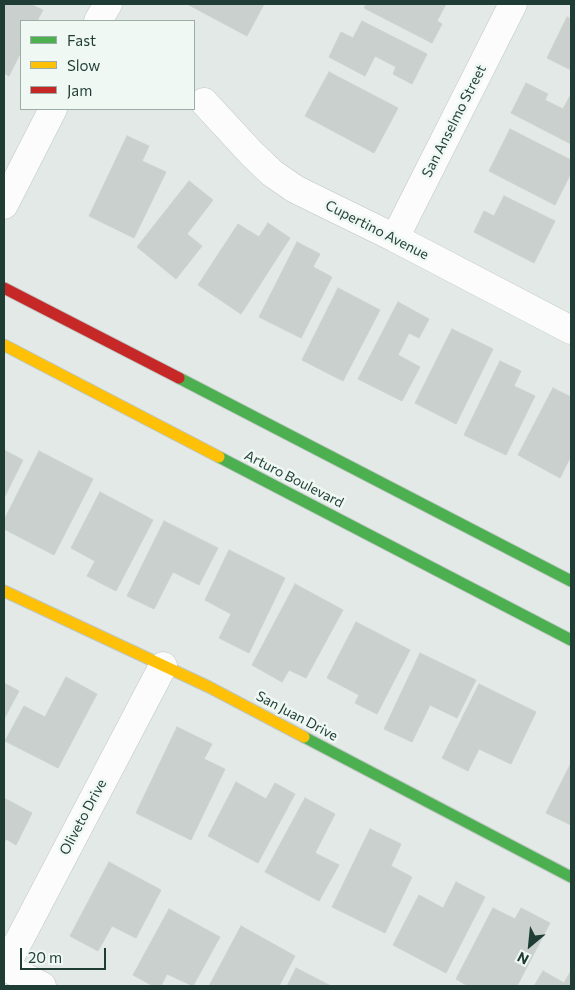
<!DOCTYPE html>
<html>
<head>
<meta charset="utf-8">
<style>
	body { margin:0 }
	#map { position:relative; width:575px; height:990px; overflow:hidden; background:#e2e9e6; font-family:Commissioner,sans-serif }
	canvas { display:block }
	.frame { position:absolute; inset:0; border:5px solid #1f3d35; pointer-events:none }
	.legend { position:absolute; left:20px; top:20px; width:175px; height:90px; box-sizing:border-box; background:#f0f8f4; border:1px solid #9cada8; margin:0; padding:6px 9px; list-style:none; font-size:15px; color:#1f3d35 }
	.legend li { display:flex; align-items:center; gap:10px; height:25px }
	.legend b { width:25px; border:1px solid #9cada8 }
	.north { position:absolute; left:505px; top:920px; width:50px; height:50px; -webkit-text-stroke:4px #f0f8f4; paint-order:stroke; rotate:208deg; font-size:14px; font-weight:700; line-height:20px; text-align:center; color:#1f3d35 }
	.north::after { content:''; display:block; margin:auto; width:18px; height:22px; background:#1f3d35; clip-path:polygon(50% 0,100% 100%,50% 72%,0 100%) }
	.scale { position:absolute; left:20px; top:948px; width:86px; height:22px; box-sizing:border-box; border:2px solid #1f3d35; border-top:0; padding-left:6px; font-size:15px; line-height:18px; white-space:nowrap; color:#1f3d35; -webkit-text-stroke:4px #f0f8f4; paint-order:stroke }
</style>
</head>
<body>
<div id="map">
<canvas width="575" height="990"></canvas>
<div class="frame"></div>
<ul class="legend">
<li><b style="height:6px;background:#4caf50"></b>Fast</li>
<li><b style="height:6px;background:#ffc107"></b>Slow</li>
<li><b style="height:6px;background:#c62828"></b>Jam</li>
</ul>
<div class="north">N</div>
<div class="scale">20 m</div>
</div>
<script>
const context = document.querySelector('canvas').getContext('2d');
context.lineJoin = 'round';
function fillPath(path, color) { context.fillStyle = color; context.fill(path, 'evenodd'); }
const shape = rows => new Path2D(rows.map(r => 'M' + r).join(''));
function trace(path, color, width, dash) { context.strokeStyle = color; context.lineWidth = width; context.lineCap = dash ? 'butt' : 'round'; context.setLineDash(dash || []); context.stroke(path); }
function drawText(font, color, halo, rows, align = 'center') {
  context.font = font + ' Commissioner,sans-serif'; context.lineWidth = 5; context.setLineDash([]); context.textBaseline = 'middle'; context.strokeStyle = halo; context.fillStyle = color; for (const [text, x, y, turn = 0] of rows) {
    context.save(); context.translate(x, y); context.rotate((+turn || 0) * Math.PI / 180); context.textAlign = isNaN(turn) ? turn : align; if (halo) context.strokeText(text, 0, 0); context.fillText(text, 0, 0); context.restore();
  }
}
const building = shape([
	[4,4,30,4,43,10,37,21,21,21,21,52,9,76,4,73,4,4],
	[187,4,264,4,247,36,187,4],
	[366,4,446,4,437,21,442,24,432,43,364,8,366,4],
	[567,17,571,19,571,70,547,58,567,17],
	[362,21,427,54,412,84,393,74,396,67,375,56,365,76,329,57,341,32,353,38,362,21],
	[329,72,398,108,374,153,305,116,329,72],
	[526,83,548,94,545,100,563,109,571,94,571,144,511,113,526,83],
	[510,129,571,160,571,173,555,205,489,171,510,129],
	[127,136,149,146,142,161,166,172,134,238,89,216,127,136],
	[189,181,213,200,187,234,202,246,176,279,137,247,189,181],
	[504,196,555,221,534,263,474,232,484,211,494,216,504,196],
	[268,223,290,238,241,314,198,285,238,224,259,237,268,223],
	[297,242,320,254,313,267,332,277,301,338,259,317,297,242],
	[338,288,380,310,343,381,302,360,338,288],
	[398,302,429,319,419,338,409,333,398,355,420,367,402,401,358,379,398,302],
	[452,329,493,349,456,424,415,403,452,329],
	[500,361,521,371,514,386,535,396,506,455,464,435,500,361],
	[553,388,571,397,571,456,560,478,518,455,553,388],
	[4,450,23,460,4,498,4,450],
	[39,451,93,479,54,555,4,529,4,520,39,451],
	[100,492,153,520,116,591,87,576,95,561,71,548,100,492],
	[164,521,218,548,199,585,173,572,154,609,127,596,164,521],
	[229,550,285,578,249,653,219,638,231,614,205,600,229,550],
	[295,584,343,610,306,678,289,670,282,682,252,665,295,584],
	[356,622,410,650,377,714,355,703,359,695,327,678,356,622],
	[420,653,476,680,457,718,430,705,412,742,384,729,420,653],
	[66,677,97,694,58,768,5,741,24,706,45,717,66,677],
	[4,683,19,691,4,719,4,683],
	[479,684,536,712,511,764,479,749,468,771,442,758,479,684],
	[177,727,212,744,204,759,225,769,191,840,136,813,177,727],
	[571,763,571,825,546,813,571,763],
	[236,782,266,799,275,783,295,794,258,863,208,836,236,782],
	[4,798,32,813,16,845,6,839,4,843,4,798],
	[305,798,335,814,315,853,339,865,319,901,265,872,305,798],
	[370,829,401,844,391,866,412,877,385,933,332,907,370,829],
	[109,862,161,890,136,938,112,926,98,951,70,936,109,862],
	[456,882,485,897,446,973,393,945,419,895,443,908,456,882],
	[493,908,515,919,521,908,550,923,517,986,468,986,456,979,493,908],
	[169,909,220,937,193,986,167,974,161,986,153,986,133,975,169,909],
	[241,926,295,956,279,986,209,986,241,926],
	[296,968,331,986,287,986,296,968],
	[543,971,564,983,571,971,571,986,534,986,543,971]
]);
fillPath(building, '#c9d0cd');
trace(building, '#cbd2cf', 1);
const street = shape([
	[98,21,108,4],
	[204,102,252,154,272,173,295,189,395,238,571,330],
	[4,205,53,109],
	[395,238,513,4],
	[5,967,42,986],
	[4,969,163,666]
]);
const fast = shape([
	[179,378,571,581],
	[219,457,571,640],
	[304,737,571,877]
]);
const slow = shape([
	[4,345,219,457],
	[4,591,209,687,304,737]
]);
const jam = shape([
	[4,288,179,378]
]);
trace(street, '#bfc6c3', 29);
trace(fast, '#bec6c3', 13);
trace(slow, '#bec6c3', 13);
trace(jam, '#bec6c3', 13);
trace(street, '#fbfcfb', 28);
trace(fast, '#4caf50', 11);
trace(slow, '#ffc107', 11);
trace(jam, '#c62828', 11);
drawText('14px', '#1f3d35', '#f0f8f4', [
	["San Anselmo Street",454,121,-63],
	["Cupertino Avenue",377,230,27],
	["Arturo Boulevard",294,479,27],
	["San Juan Drive",297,716,28],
	["Oliveto Drive",83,817,-62]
]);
</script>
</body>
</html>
